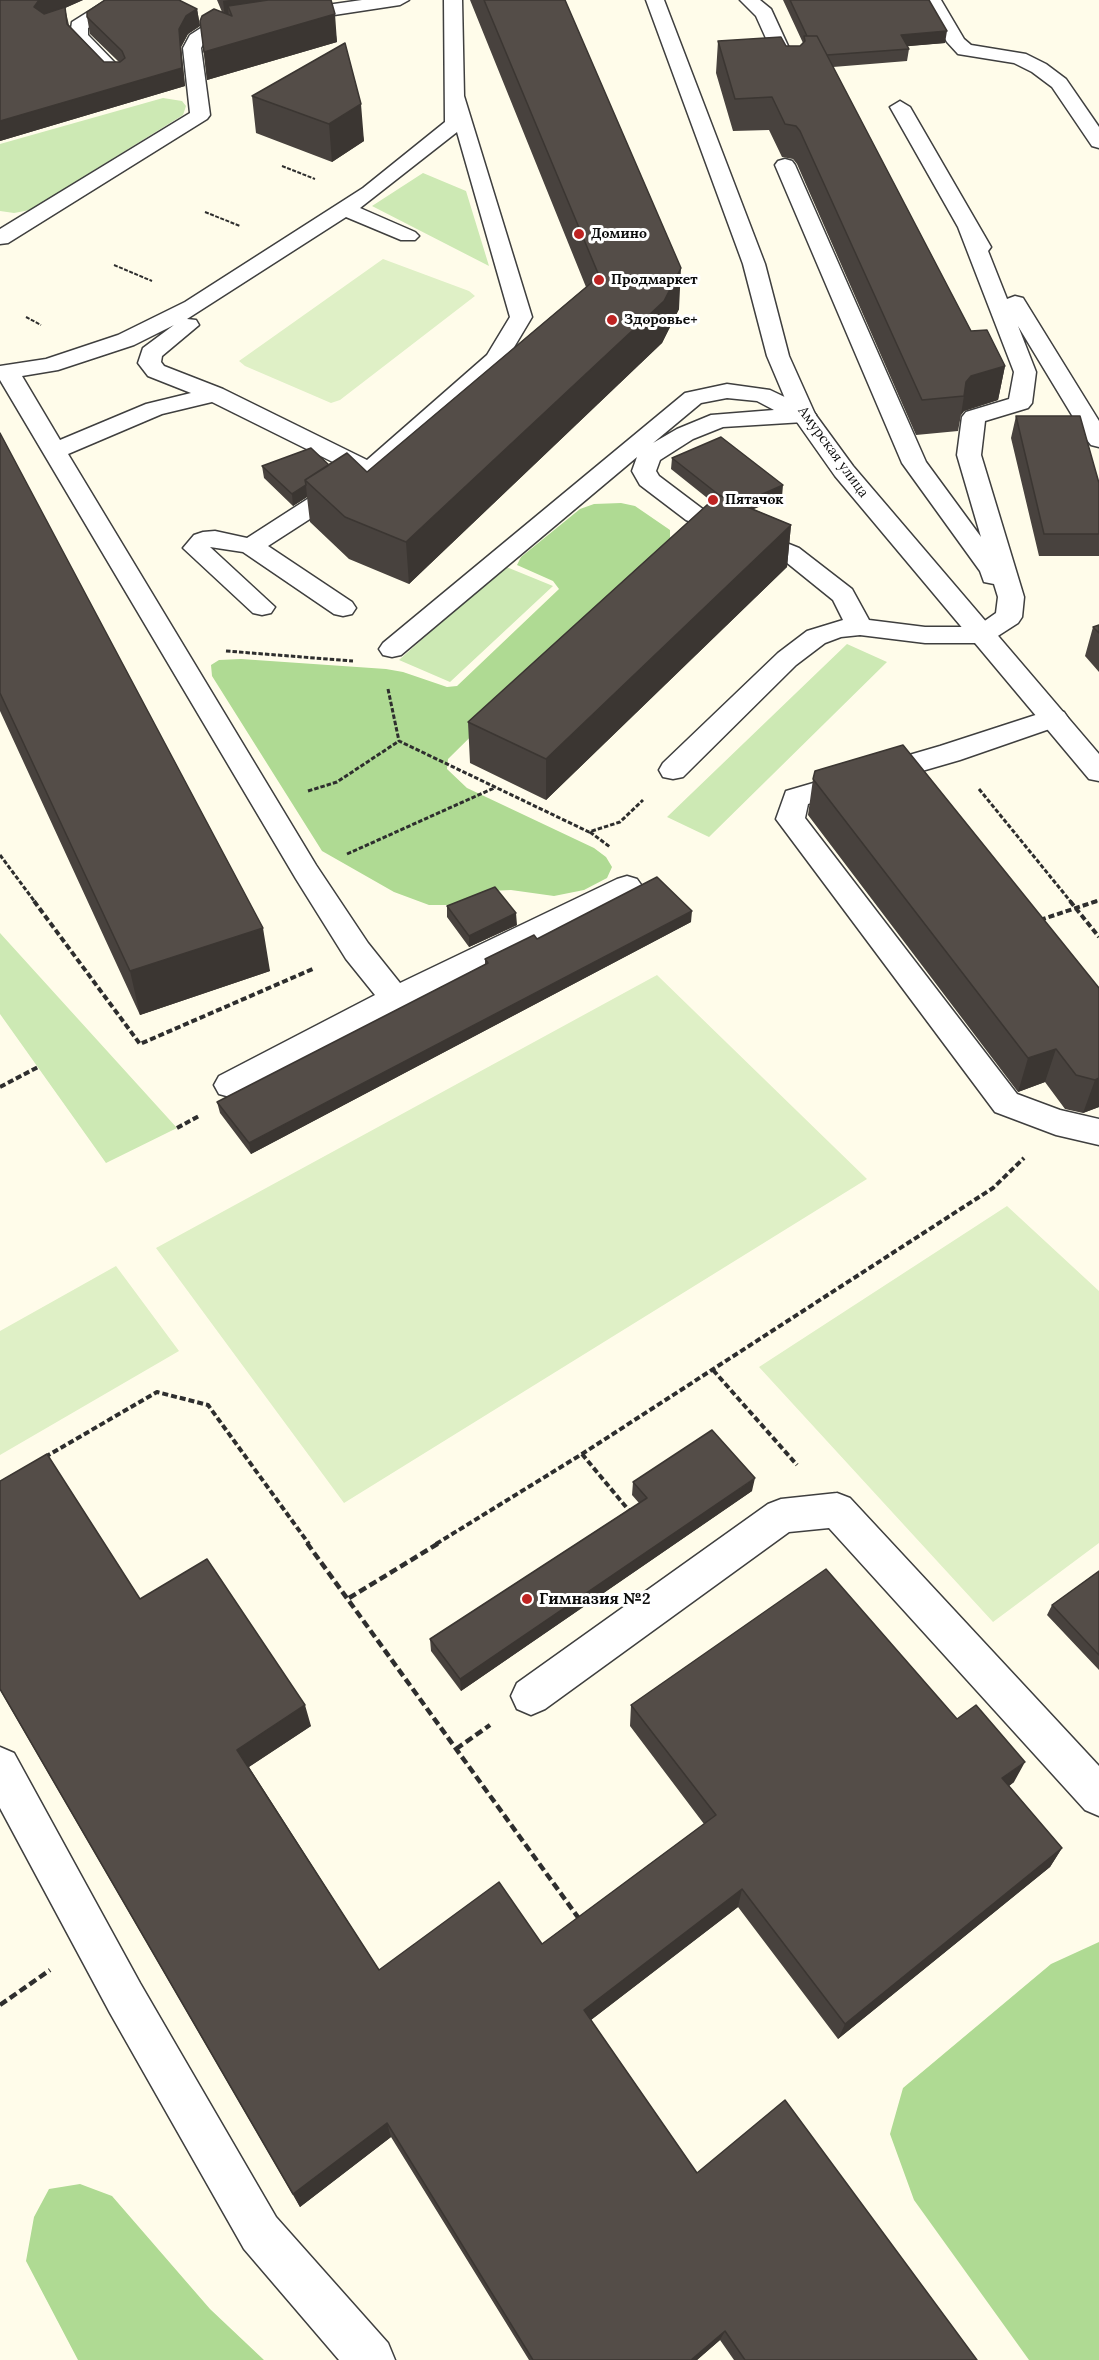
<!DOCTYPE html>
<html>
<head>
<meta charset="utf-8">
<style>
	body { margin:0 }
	canvas { display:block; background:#fffcea }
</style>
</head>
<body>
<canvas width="1099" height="2360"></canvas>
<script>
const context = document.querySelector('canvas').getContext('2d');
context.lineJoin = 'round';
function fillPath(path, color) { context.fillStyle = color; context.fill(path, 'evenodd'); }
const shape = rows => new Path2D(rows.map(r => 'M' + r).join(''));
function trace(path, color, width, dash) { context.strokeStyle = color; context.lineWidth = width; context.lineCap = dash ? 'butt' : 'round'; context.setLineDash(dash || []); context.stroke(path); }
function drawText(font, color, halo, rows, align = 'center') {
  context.font = font + ' Lora,serif'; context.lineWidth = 6; context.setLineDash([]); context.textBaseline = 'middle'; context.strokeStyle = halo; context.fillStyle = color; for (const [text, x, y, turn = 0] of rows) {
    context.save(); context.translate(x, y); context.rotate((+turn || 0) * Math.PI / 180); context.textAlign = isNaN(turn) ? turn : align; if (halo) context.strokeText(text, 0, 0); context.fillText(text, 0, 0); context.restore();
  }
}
fillPath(shape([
	[163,98,182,101,186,106,183,115,30,210,14,213,0,211,0,144],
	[423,173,466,191,489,266,372,206],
	[504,566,553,586,450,682,399,660],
	[847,644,887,662,709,837,667,817],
	[0,933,177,1128,106,1163,0,1014]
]), '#cde9b4');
fillPath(shape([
	[621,503,635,506,670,530,670,540,448,759,447,769,467,788,594,848,606,857,612,867,607,878,584,890,554,896,511,890,489,891,453,905,429,905,394,892,322,851,212,676,211,665,219,660,241,659,386,669,403,672,447,687,457,686,559,589,553,581,517,565,521,557,580,509,594,504],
	[1099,1942,1099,2360,1029,2360,914,2200,890,2134,903,2088,1051,1964],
	[80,2184,112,2196,210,2309,264,2360,78,2360,26,2261,34,2217,49,2189]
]), '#afda93');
fillPath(shape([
	[383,259,469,291,475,296,340,400,331,403,245,366,239,361],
	[657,975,867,1179,344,1503,156,1248],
	[1007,1206,1099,1291,1099,1543,993,1622,759,1367],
	[116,1266,179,1351,0,1455,0,1331]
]), '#dff0c6');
const service = shape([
	[107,0,129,0,88,28,88,35,120,68,110,74,103,72,70,36,72,22,107,0],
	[362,0,409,0,400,5,242,29,217,34,204,42,201,48,210,115,207,119,8,243,0,244,0,229,190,113,183,48,190,35,204,26,242,17,362,0],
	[444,0,462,0,464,96,532,317,504,364,378,475,268,546,352,602,356,608,352,614,343,616,334,614,243,552,210,547,275,607,271,613,262,615,253,613,183,548,194,535,203,532,215,531,247,538,351,471,212,402,162,414,68,454,316,865,368,943,400,983,617,879,627,876,637,879,642,886,637,893,406,1006,230,1097,219,1094,214,1085,219,1076,375,995,346,959,296,879,0,380,0,366,46,359,118,335,185,302,363,188,445,122,444,0],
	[457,132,510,317,487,355,367,460,223,389,164,366,161,362,162,356,199,325,196,320,187,319,346,217,401,240,415,240,419,236,415,232,360,208,457,132],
	[174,325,143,348,138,363,148,376,191,393,146,404,60,440,22,376,58,370,134,345,174,325],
	[740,0,760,0,771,9,800,72,797,76,783,76,756,16,740,0],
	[923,0,941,0,964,39,971,45,1026,54,1046,64,1066,79,1099,127,1099,148,1092,146,1052,87,1032,72,1014,63,958,54,947,42,923,0],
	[900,101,910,107,991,247,988,251,1007,299,1015,296,1023,298,1099,421,1099,447,1091,445,1087,440,1018,326,1036,372,1032,403,1028,408,985,421,981,455,1024,597,1022,617,1018,623,990,641,981,643,925,643,860,635,841,637,825,643,796,665,683,777,673,779,663,777,659,770,663,763,778,653,807,631,843,620,833,600,781,558,686,520,640,485,632,471,637,457,401,655,392,657,383,655,379,649,383,643,685,393,727,384,770,390,812,410,816,415,812,420,804,422,723,427,693,439,660,460,656,471,659,476,704,510,799,548,852,589,869,620,925,627,976,627,996,613,998,597,994,584,984,582,980,571,902,463,775,165,778,161,785,159,792,161,795,165,926,462,981,537,957,455,962,417,966,412,1009,399,1014,372,958,227,890,107,900,101],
	[727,398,757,401,774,410,711,415,677,429,653,443,701,403,727,398],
	[1054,709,1064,712,1068,718,1064,724,960,760,808,804,805,818,1017,1094,1060,1110,1099,1119,1099,1145,1056,1135,995,1112,776,819,786,791,940,746,1054,709],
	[837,1493,850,1498,1099,1766,1099,1816,1085,1810,829,1528,789,1532,545,1709,531,1715,517,1709,511,1696,517,1683,768,1504,781,1499,837,1493],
	[0,1747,14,1753,140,1983,276,2217,388,2343,395,2360,339,2360,244,2249,110,2013,0,1808,0,1747]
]);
const minor = shape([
	[646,0,664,0,765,264,789,356,815,414,853,466,1099,754,1099,781,1089,779,835,476,792,415,767,356,743,264,646,0]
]);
trace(service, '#3f3f3f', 3);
trace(minor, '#3f3f3f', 3);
trace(shape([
	[282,166,315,179],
	[205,212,240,226],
	[114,265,152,281],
	[26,317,41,325]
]), '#2e2e2e', 2, [4, 1.5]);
trace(shape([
	[226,651,353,661],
	[388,689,399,741,589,832,620,822,643,800],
	[979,789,1071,902],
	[308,791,337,782,399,741],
	[590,832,610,847],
	[347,854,494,788],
	[0,855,35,902],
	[1093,902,1099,900]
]), '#2e2e2e', 3, [4.5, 2]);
trace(shape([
	[34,901,140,1044,315,968],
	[1070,901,1099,937],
	[1040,920,1097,901],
	[0,1087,38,1067],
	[177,1128,199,1116],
	[713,1370,797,1465],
	[582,1454,631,1513],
	[45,1457,157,1392,208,1405,309,1544],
	[436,1544,582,1454,993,1188,1024,1158]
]), '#2e2e2e', 4, [6, 3]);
trace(shape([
	[307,1543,580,1920],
	[349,1598,439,1543],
	[456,1749,490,1725],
	[0,2005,50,1970]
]), '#2e2e2e', 4.5, [8, 4]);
fillPath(service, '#fff');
fillPath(minor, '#fff');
fillPath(shape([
	[0,0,83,0,65,8,69,25,104,62,119,62,90,34,87,17,197,9,200,26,188,34,181,47,185,86,0,141],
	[217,0,331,0,337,42,207,80,200,21,222,12],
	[470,0,565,0,679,309,662,343,409,584,349,559,310,522,307,497,293,506,264,478,262,466,329,465,367,472,586,287],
	[783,0,929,0,945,43,907,46,909,49,907,61,833,67,971,331,1005,366,998,400,964,411,961,415,958,431,916,435,797,164,793,159,782,157,769,130,733,131,716,73,718,41,786,46,800,46,803,43],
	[345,43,364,141,332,162,256,133,252,96],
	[1016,416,1099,483,1099,556,1039,556,1011,438],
	[0,433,270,971,140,1015,0,711],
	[672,458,782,497,753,509,791,525,787,567,546,800,470,763,468,722,711,501,671,469],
	[1099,625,1099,672,1085,656,1093,627],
	[813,779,1099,988,1099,1107,1083,1113,1065,1109,1045,1082,1018,1092,808,815],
	[447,906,517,925,469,947,447,917],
	[691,922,251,1154,220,1113,217,1102,485,965,485,959,537,939],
	[0,1481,140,1599,311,1726,249,1767,379,1970,542,1944,704,1824,630,1726,631,1705,957,1719,1014,1782,1009,1786,1062,1848,1050,1867,838,2039,738,1907,591,2020,697,2173,977,2360,734,2360,720,2340,697,2360,529,2360,391,2137,300,2207,0,1690],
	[633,1482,752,1491,461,1691,431,1651,430,1639,639,1503,632,1495],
	[1099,1571,1099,1670,1047,1615,1052,1605]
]), '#48423e');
fillPath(shape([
	[38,0,83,0,65,8,70,42,67,24,41,18,34,7],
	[229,0,326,0,228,6,229,18,225,19,223,1],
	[197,9,200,26,188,34,181,47,185,86,0,141,0,121,182,68,179,29,186,16],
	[335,14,337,42,207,80,204,52],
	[947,31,945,43,899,47,901,35],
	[361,104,364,141,332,162,329,124],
	[681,268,679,309,662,343,409,584,406,542],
	[1005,366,998,400,964,411,961,415,966,382,971,376],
	[306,485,307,497,293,506,292,494],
	[783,485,782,497,733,518,734,507],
	[791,525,787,567,546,800,546,759],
	[692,911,691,922,251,1154,249,1143],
	[516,913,517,925,469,947,469,936],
	[263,928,270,971,140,1015,130,971],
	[1056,1049,1045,1082,1018,1092,1028,1058],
	[1099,1078,1099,1107,1083,1113,1095,1080],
	[755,1478,752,1491,461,1691,460,1679],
	[305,1705,311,1726,244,1770,237,1750],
	[1025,1762,1014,1782,992,1799,1002,1778],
	[1062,1848,1050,1867,838,2039,845,2024],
	[742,1889,738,1907,583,2026,584,2010],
	[387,2123,391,2137,300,2207,293,2194],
	[725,2331,720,2340,697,2360,691,2360]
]), '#3b3632');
const building = shape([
	[0,0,39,0,34,7,44,14,65,7,67,24,104,62,120,62,125,58,122,51,87,17,87,12,105,0,179,0,197,9,186,16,179,29,182,68,0,121,0,0],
	[268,0,331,0,335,14,204,52,200,21,202,16,214,9,232,16,228,6,268,0],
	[484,0,565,0,681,268,664,301,406,542,345,517,305,480,347,453,367,472,597,278,600,278,484,0],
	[790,0,929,0,947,31,901,35,909,49,827,55,817,36,807,36,790,0],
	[804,36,817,36,971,331,987,330,1005,366,971,376,966,382,964,396,922,400,800,131,796,126,785,124,772,97,735,99,718,41,781,37,786,46,800,46,805,41,804,36],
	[345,43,361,104,329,124,252,96,345,43],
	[1016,416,1080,416,1099,483,1099,534,1044,534,1016,416],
	[0,433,263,928,130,971,0,693,0,433],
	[721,437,783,485,740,504,719,495,672,458,721,437],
	[311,448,329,465,305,480,306,485,292,494,262,466,311,448],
	[718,495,791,525,546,759,468,722,718,495],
	[1099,625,1099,633,1093,627,1099,625],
	[903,745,1099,988,1099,1078,1095,1080,1076,1075,1056,1049,1028,1058,813,779,815,771,903,745],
	[657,877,692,911,249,1143,217,1102,488,963,485,959,534,935,537,939,657,877],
	[495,887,516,913,469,936,447,906,495,887],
	[712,1430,755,1478,460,1679,430,1639,647,1498,633,1482,712,1430],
	[47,1454,140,1599,207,1559,305,1705,237,1750,379,1970,499,1882,542,1944,716,1815,631,1705,826,1569,957,1719,976,1705,1025,1762,1002,1778,1062,1848,845,2024,742,1889,584,2010,697,2173,785,2100,977,2360,745,2360,725,2331,691,2360,533,2360,387,2123,293,2194,0,1689,0,1481,47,1454],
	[1099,1571,1099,1655,1052,1605,1099,1571]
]);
fillPath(building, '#544d48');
trace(building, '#3b3632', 1.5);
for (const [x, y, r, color] of [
	[579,234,6,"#bd2322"],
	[599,280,6,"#bd2322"],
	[612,320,6,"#bd2322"],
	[713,500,6,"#bd2322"],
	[527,1599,6,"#bd2322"]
]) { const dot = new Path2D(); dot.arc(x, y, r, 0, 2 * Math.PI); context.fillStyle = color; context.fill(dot); trace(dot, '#fff', 2); }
drawText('bold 14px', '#0c0c0c', '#fff', [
	["Домино",591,234],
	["Продмаркет",611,280],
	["Здоровье+",624,320],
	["Пятачок",725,500]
], 'left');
drawText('14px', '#0c0c0c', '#fff', [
	["Амурская улица",833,452,54]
]);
drawText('bold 16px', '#0c0c0c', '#fff', [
	["Гимназия №2",539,1599]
], 'left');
</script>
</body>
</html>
